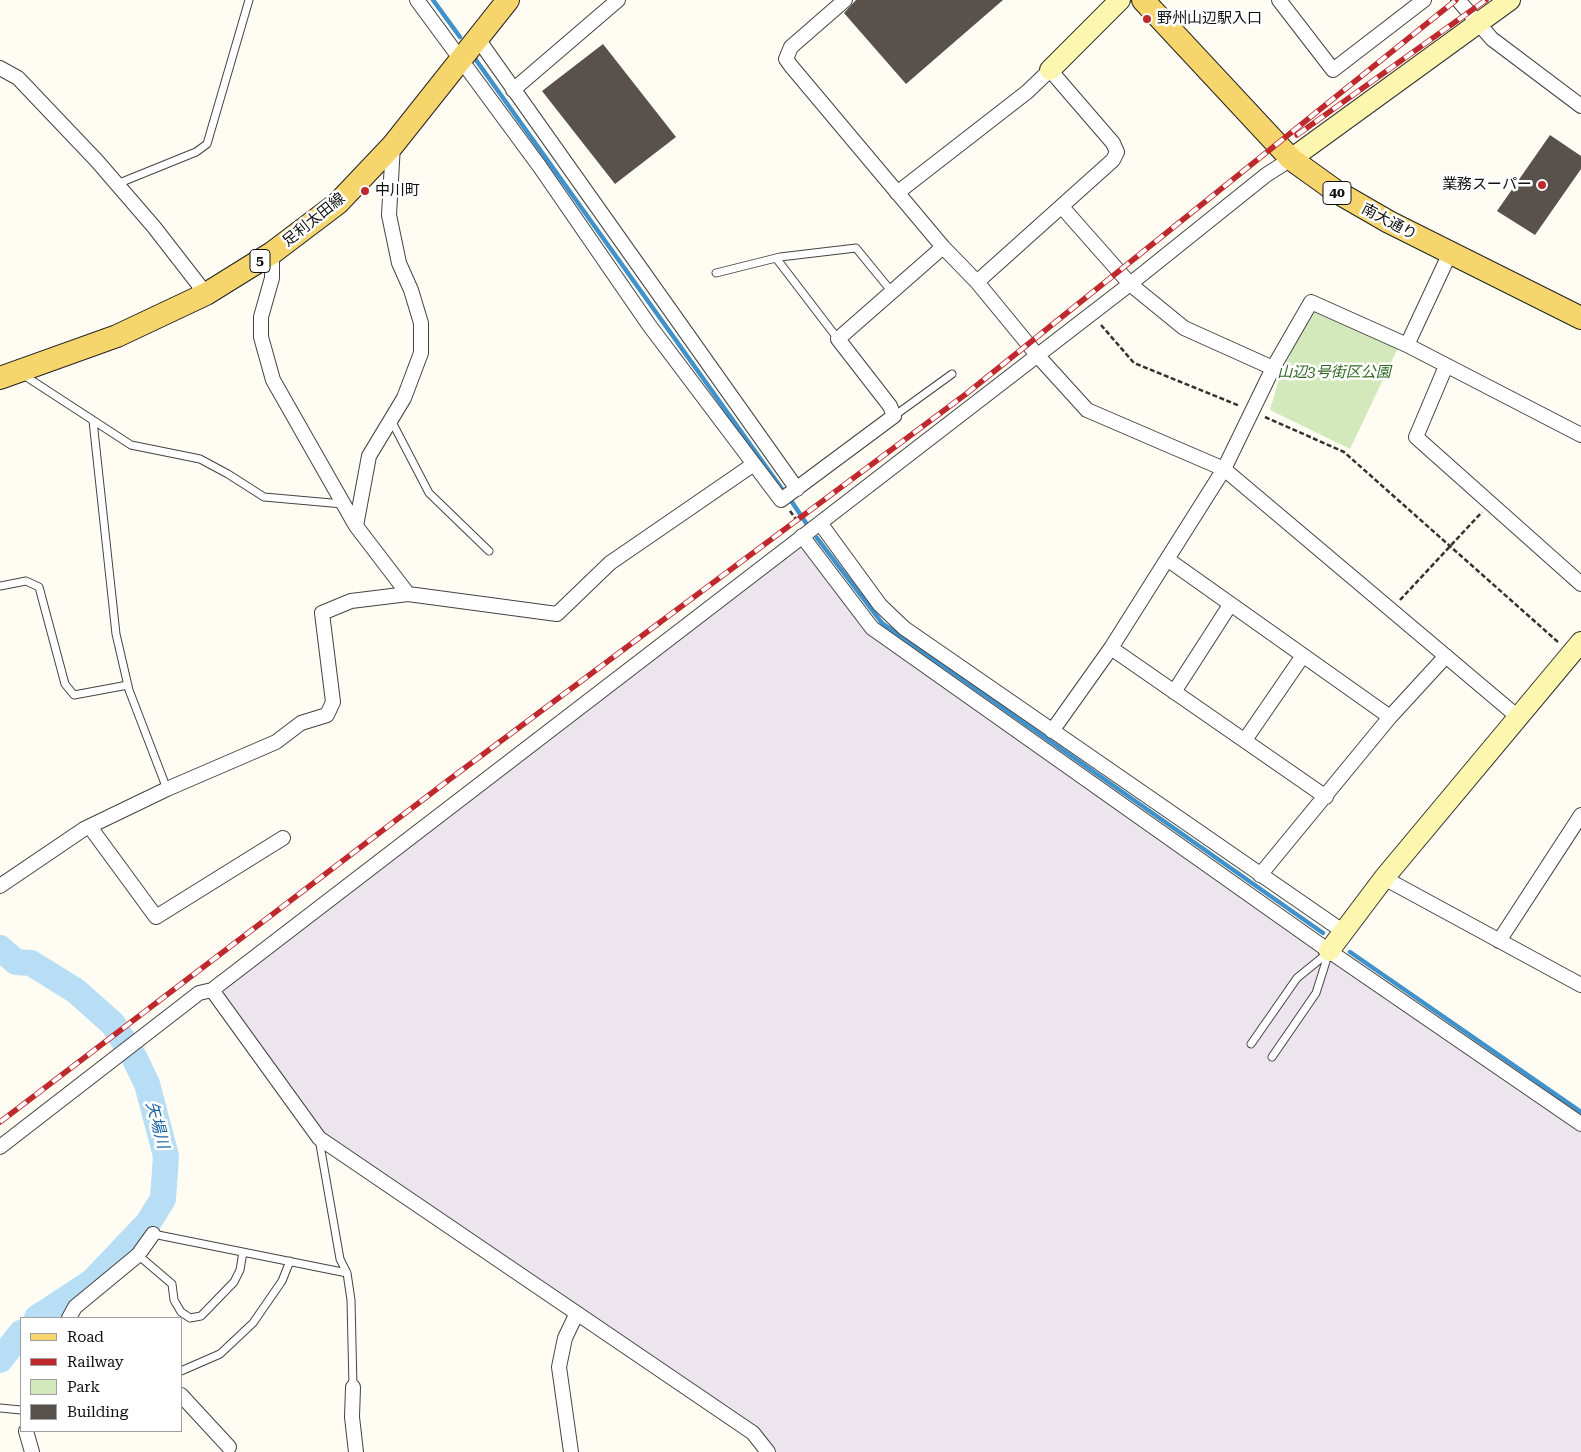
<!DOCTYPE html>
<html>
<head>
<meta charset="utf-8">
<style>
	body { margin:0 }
	#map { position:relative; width:1581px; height:1452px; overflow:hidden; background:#fffdf3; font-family:"Roboto Serif",serif }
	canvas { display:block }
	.legend { position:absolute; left:20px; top:1317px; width:162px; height:115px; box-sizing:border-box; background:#fff; border:1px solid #9f9f9f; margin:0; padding:6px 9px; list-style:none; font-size:15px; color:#101010 }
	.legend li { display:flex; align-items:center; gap:10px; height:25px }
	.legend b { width:25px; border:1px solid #9f9f9f }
</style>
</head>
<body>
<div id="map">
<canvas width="1581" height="1452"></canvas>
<ul class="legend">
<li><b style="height:6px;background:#f6d66c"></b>Road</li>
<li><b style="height:6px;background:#bf292e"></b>Railway</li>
<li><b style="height:14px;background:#d3e9bc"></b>Park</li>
<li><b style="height:14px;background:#58514c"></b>Building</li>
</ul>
</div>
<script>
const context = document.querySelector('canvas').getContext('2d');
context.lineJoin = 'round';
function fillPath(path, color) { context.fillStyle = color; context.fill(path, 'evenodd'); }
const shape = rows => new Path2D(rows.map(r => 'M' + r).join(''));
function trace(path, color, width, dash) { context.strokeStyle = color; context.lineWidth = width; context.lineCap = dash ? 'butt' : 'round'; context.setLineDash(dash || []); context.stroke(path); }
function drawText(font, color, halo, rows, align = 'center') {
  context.font = font + ' "Roboto Serif","Noto Sans JP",serif'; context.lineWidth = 5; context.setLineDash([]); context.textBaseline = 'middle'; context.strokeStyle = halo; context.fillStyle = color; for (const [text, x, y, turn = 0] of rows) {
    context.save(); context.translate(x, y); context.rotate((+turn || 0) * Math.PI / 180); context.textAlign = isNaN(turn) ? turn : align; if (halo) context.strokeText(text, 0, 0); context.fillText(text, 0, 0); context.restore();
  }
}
fillPath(shape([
	[802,536,872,628,1581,1124,1581,1452,768,1452,753,1433,319,1138,212,990]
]), '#ede5ee');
fillPath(shape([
	[1312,309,1399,346,1350,449,1270,410,1280,375]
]), '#d3e9bc');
trace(shape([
	[433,0,460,37],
	[476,60,782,489],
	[792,502,806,523],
	[817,538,882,623,1323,933],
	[1350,952,1581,1112]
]), '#4092cc', 4.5);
trace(shape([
	[0,948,16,962,31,963,76,991,113,1024,134,1057,147,1084,166,1156,163,1199,148,1223,92,1282,37,1318],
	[0,1360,21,1333]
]), '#b8def5', 26);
fillPath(shape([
	[856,0,1003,0,906,84,844,13],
	[603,44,676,137,615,184,542,91],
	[1550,135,1581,156,1581,169,1535,235,1497,211]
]), '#58514c');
const lane = shape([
	[117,184,196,152,207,144,249,0],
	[776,258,838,339],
	[716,273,780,257,856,248,892,292],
	[22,374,131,445,200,459,228,474,264,497,343,504],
	[894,416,952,374],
	[391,420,429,493,489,551],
	[93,421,116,634,129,690,167,789],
	[0,586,26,581,39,587,65,684,74,695,128,685],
	[1251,1044,1297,978,1329,952],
	[1272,1057,1316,993,1329,952],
	[319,1139,340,1259,347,1273,351,1300,353,1387],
	[153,1234,347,1273],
	[138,1255,172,1284,174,1300,181,1312,190,1318,201,1316,234,1282,240,1270,243,1252],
	[181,1371,220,1354,253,1323,282,1281,290,1261],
	[0,1408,21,1410]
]);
const street = shape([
	[417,0,540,167,649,325,781,500,894,416,890,406,838,339,943,247],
	[845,0,791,47,786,59,791,66,943,247,977,282,1037,355,1087,410,1224,469,1111,648,1052,731],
	[1279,0,1333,70,1424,0],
	[1458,0,1492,39,1581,106],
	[478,39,797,489],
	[0,68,18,78,97,161,154,227,206,294],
	[513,90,618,0],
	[393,145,389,215,399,263,411,290,421,323,421,353,404,398,369,456,356,526,408,594],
	[897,193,1027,92,1050,70,1113,143,1117,152,1113,160,977,282],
	[1062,207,1130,284,1184,328,1273,368,1224,469,1518,717],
	[272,253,272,278,261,317,261,337,273,380,356,526],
	[1407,345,1581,435],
	[1446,366,1416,437,1581,584],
	[1273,368,1311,302,1407,345,1450,253],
	[820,523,880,605,904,628,1344,932],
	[802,536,872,628,1329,951,1581,1124],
	[1167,559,1390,717],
	[1111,648,1326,797],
	[1174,692,1230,605],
	[1245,740,1302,657],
	[90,827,156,917,283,838],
	[1260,875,1390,717,1446,656],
	[1384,878,1581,985],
	[0,886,84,829,167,789,276,742,301,723,327,715,333,702,322,613,351,601,408,594,557,614,610,563,754,464],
	[1499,941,1581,815],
	[212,990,319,1138,753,1433,768,1452],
	[0,1147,199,993,212,990,820,523,1130,284,1266,175,1291,159],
	[69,1318,75,1307,138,1255,153,1234],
	[353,1387,352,1417,356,1452],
	[181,1395,229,1447],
	[26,1431,32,1452],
	[571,1452,559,1367,565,1338,576,1315]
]);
const secondary = shape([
	[1050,70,1120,0],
	[1291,159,1510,0],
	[1329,951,1384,878,1581,642]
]);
const primary = shape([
	[1143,0,1291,159,1337,192,1389,222,1581,318],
	[0,378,117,336,206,294,272,253,338,203,393,145,508,0]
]);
trace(lane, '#434343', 9);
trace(street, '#434343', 16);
trace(secondary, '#323232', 22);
trace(primary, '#212121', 24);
trace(shape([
	[1101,325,1134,363,1240,406],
	[1265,417,1344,452,1558,642],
	[790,511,798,522],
	[1400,600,1482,512]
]), '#323232', 2.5, [5, 2.5]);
trace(lane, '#fff', 7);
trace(street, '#fff', 14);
trace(secondary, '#fdf6af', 20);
trace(primary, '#f6d66c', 22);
const rail = shape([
	[1297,135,1486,0],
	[0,1122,450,779,966,394,1456,0]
]);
trace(rail, '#bf292e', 5.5);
trace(rail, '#fff', 4, [11]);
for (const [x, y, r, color] of [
	[1147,19,5,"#bf292e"],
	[1542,185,5,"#bf292e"],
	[365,191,5,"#bf292e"]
]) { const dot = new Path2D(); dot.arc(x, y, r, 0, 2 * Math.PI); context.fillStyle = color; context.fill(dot); trace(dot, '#fff', 2); }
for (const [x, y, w] of [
	[1337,193,28],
	[260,261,20]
]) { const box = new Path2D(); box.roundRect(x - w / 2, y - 11.5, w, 23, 4); context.fillStyle = '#fff'; context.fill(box); trace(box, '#101010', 1); }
drawText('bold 14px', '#101010', null, [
	["40",1337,193],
	["5",260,261]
]);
drawText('15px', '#101010', '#fff', [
	["野州山辺駅入口",1157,19],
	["業務スーパー",1532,185,"right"],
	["中川町",375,191]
], 'left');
drawText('15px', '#101010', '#fff', [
	["足利太田線",314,220,-39],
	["南大通り",1389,222,28]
]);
drawText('italic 15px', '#2e6820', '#fff', [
	["山辺3号街区公園",1334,373]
]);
drawText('italic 16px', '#1a64a1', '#fff', [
	["矢場川",157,1125,75]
]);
</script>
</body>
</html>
